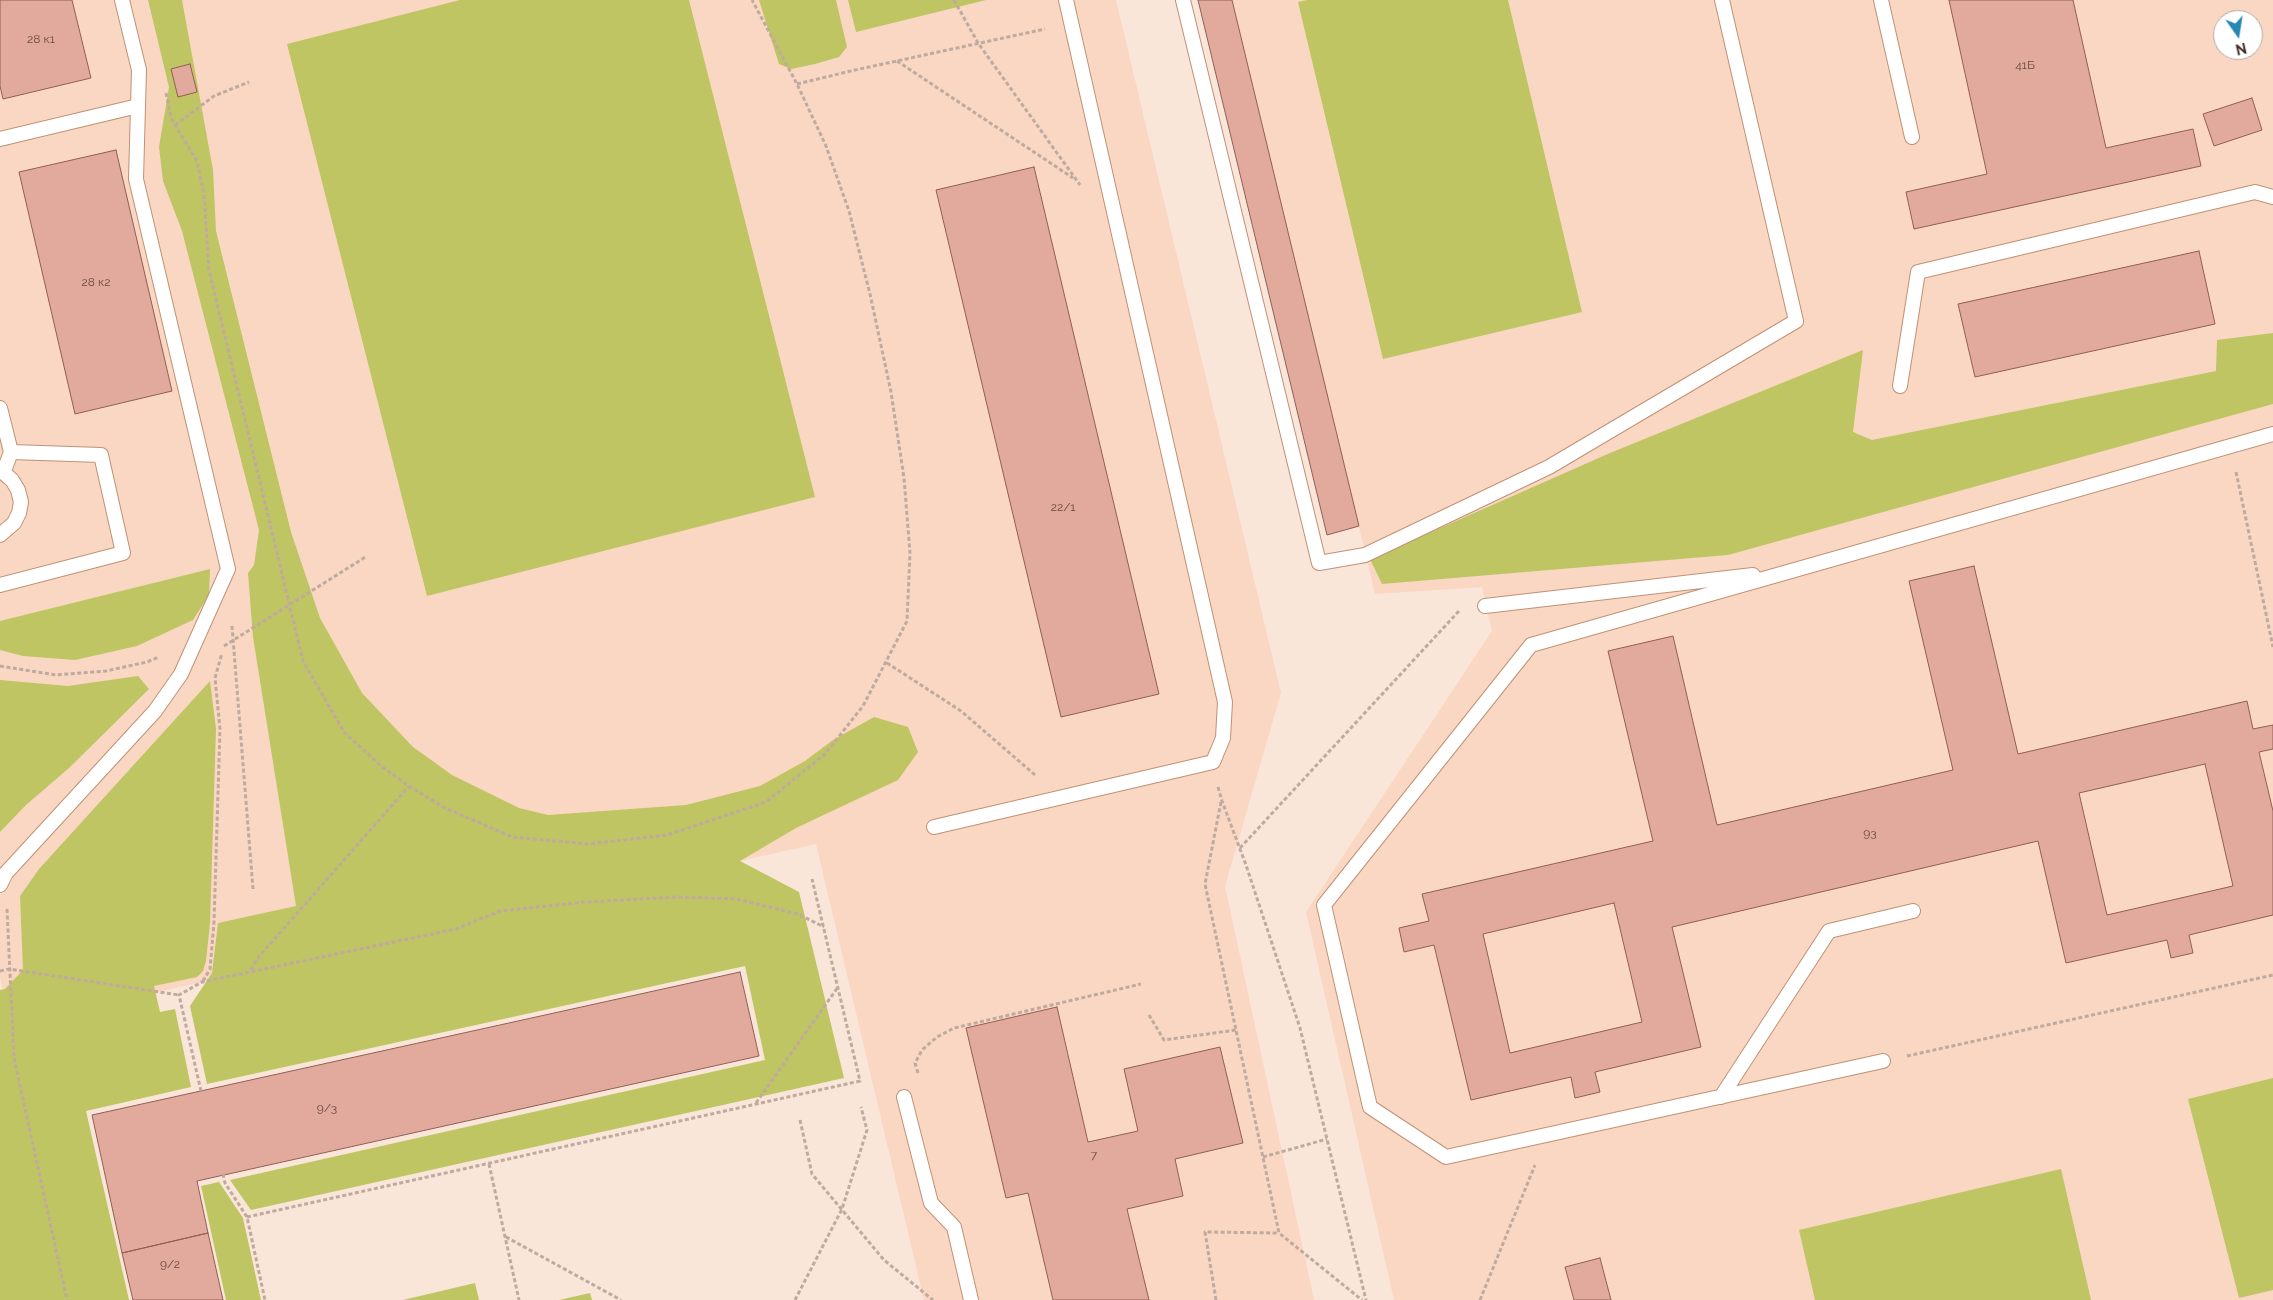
<!DOCTYPE html>
<html>
<head>
<meta charset="utf-8">
<style>
	body { margin:0 }
	#map { position:relative; width:2273px; height:1300px; overflow:hidden; background:#fae5d9; font-family:Raleway,sans-serif }
	canvas { display:block }
	.north { position:absolute; left:2213px; top:10px; width:50px; height:50px; box-sizing:border-box; background:#fff; border:1px solid #b2aaa6; border-radius:50%; rotate:167deg; font-size:14px; font-weight:700; line-height:20px; text-align:center; color:#3e2b20 }
	.north::after { content:''; display:block; margin:auto; width:18px; height:22px; background:#2588b2; clip-path:polygon(50% 0,100% 100%,50% 72%,0 100%) }
</style>
</head>
<body>
<div id="map">
<canvas width="2273" height="1300"></canvas>
<div class="north">N</div>
</div>
<script>
const context = document.querySelector('canvas').getContext('2d');
context.lineJoin = 'round';
function fillPath(path, color) { context.fillStyle = color; context.fill(path, 'evenodd'); }
const shape = rows => new Path2D(rows.map(r => 'M' + r).join(''));
function trace(path, color, width, dash) { context.strokeStyle = color; context.lineWidth = width; context.lineCap = dash ? 'butt' : 'round'; context.setLineDash(dash || []); context.stroke(path); }
function drawText(font, color, halo, rows, align = 'center') {
  context.font = font + ' Raleway,sans-serif'; context.lineWidth = 5; context.setLineDash([]); context.textBaseline = 'middle'; context.strokeStyle = halo; context.fillStyle = color; for (const [text, x, y, turn = 0] of rows) {
    context.save(); context.translate(x, y); context.rotate((+turn || 0) * Math.PI / 180); context.textAlign = isNaN(turn) ? turn : align; if (halo) context.strokeText(text, 0, 0); context.fillText(text, 0, 0); context.restore();
  }
}
fillPath(shape([
	[0,0,1116,0,1281,693,1225,886,1314,1300,924,1300,816,844,11,1025,0,978],
	[1198,0,2273,0,2273,1300,1394,1300,1306,912,1492,631,1482,587,1375,594,1359,527,1327,535],
	[2223,20,2253,20,2253,50,2223,50]
]), '#fad7c2');
fillPath(shape([
	[148,0,182,0,213,170,216,231,291,532,320,618,362,693,413,747,452,775,519,808,548,815,686,805,760,786,805,761,833,740,874,717,908,727,918,752,898,780,796,828,740,861,799,892,844,1078,251,1210,230,1180,765,1060,745,966,207,1084,190,1006,212,973,218,923,296,906,253,637,248,573,254,565,259,530,182,231,163,181,159,147,169,87],
	[460,0,689,0,815,497,427,596,287,44],
	[759,0,836,0,847,47,839,57,815,64,791,69,779,64],
	[848,0,986,0,856,32],
	[1307,0,1508,0,1582,312,1383,359,1298,2],
	[2273,333,2273,404,1728,555,1382,584,1370,559,1610,453,1863,350,1853,432,1872,440,2216,371,2217,340],
	[210,569,209,595,193,620,137,646,75,660,23,656,0,650,0,621],
	[138,676,149,689,69,768,26,805,0,832,0,680,68,686],
	[210,681,216,729,210,923,206,961,203,971,197,977,154,986,160,1012,175,1009,191,1087,86,1111,129,1300,0,1300,0,990,5,989,23,970,20,896,39,869],
	[2273,1078,2273,1290,2239,1298,2188,1099],
	[2061,1169,2091,1300,1815,1300,1799,1230],
	[219,1182,243,1218,261,1300,226,1300,201,1186],
	[475,1283,479,1300,403,1300],
	[590,1293,592,1300,559,1300]
]), '#bfc562');
const building = shape([
	[0,0,72,0,91,78,3,99,0,86,0,0],
	[1198,0,1232,0,1359,526,1327,535,1198,0],
	[1949,0,2073,0,2106,148,2193,129,2201,166,1914,229,1906,192,1987,174,1949,0],
	[190,64,197,92,178,97,171,69,190,64],
	[2252,98,2262,130,2214,146,2203,114,2252,98],
	[116,150,172,391,75,414,19,172,116,150],
	[1034,167,1159,694,1061,717,936,190,1034,167],
	[2199,251,2215,324,1975,377,1958,304,2199,251],
	[1974,566,2018,754,2247,701,2253,729,2273,725,2273,749,2259,752,2273,811,2273,915,2189,935,2193,953,2171,958,2167,940,2066,963,2038,841,1672,927,1701,1047,1595,1072,1600,1092,1575,1098,1571,1077,1471,1100,1434,945,1404,952,1399,928,1429,921,1422,894,1653,841,1608,651,1673,636,1717,825,1953,770,1909,581,1974,566],
	[2205,764,2233,886,2107,915,2079,793,2205,764],
	[1614,903,1642,1022,1510,1053,1483,934,1614,903],
	[740,972,759,1056,197,1181,208,1233,122,1253,92,1115,740,972],
	[1057,1007,1088,1142,1138,1131,1124,1069,1220,1047,1243,1143,1175,1159,1183,1196,1127,1209,1149,1300,1053,1300,1028,1193,1006,1198,966,1028,1057,1007],
	[208,1233,223,1300,133,1300,122,1253,208,1233],
	[1600,1258,1611,1300,1574,1300,1565,1267,1600,1258]
]);
fillPath(building, '#e2a99d');
trace(building, '#925f55', 1);
const lane = shape([
	[1183,0,1319,563,1365,555,1549,467,1796,321,1722,0],
	[1881,0,1912,137],
	[0,139,138,106],
	[1900,386,1918,272,2255,192,2273,197],
	[0,408,11,452,4,471],
	[0,470,12,480,18,490,21,502,19,513,14,523,0,535],
	[0,585,123,553,101,455,11,452],
	[1485,606,1753,575],
	[934,827,1213,762,1223,738,1225,702,1066,0],
	[0,885,6,873,155,711,181,674,228,569,136,179,139,70,122,0],
	[1883,1061,1446,1157,1370,1107,1324,905,1531,645,2273,434],
	[904,1097,931,1203,954,1227,971,1300],
	[1721,1097,1829,931,1913,911]
]);
trace(lane, '#c09175', 16);
trace(shape([
	[954,0,978,43,1080,185],
	[897,61,1073,178],
	[797,84,855,70,1045,29],
	[166,93,172,120,197,161,204,195,209,270,303,661,344,732,381,766,409,786,445,808,512,837,588,844,667,835,766,802,825,754,863,706,907,621,910,553,904,478,891,392,870,294,849,211,826,146,797,84,752,0],
	[175,125,214,96,249,82],
	[2236,472,2273,647],
	[232,626,253,889],
	[224,646,367,556],
	[887,663,961,711,1035,775],
	[0,666,56,675,106,671,147,662,159,657],
	[1218,787,1222,801,1246,865,1300,1028,1366,1300],
	[1221,802,1205,884,1279,1233,1362,1300],
	[1240,848,1459,611],
	[7,909,14,1058,67,1300],
	[251,970,257,959,409,786],
	[0,971,9,969,179,995],
	[203,981,210,969,214,922,220,729,215,678,222,653],
	[1149,1015,1164,1040,1236,1030],
	[1907,1056,2273,975],
	[918,1073,915,1063,922,1050,937,1037,954,1028,1141,984],
	[201,1091,179,995,202,982,456,929,500,911,586,902,678,897,736,899,798,914,824,927],
	[756,1103,838,987],
	[800,1120,812,1174,884,1260,933,1300],
	[1263,1157,1327,1139],
	[489,1164,519,1300],
	[223,1174,225,1183,247,1217,265,1300],
	[247,1217,860,1081,812,879],
	[506,1237,621,1300],
	[795,1300,842,1209,867,1130,861,1107],
	[1216,1300,1205,1232,1279,1233],
	[1480,1300,1535,1165]
]), '#bfaa9f', 3, [4, 2.5]);
trace(lane, '#fff', 14);
drawText('12px', '#674a3f', null, [
	["28 к1",41,39],
	["41Б",2025,65],
	["28 к2",96,282],
	["22/1",1063,507],
	["93",1870,833],
	["9/3",327,1108],
	["7",1094,1155],
	["9/2",170,1264]
]);
</script>
</body>
</html>
